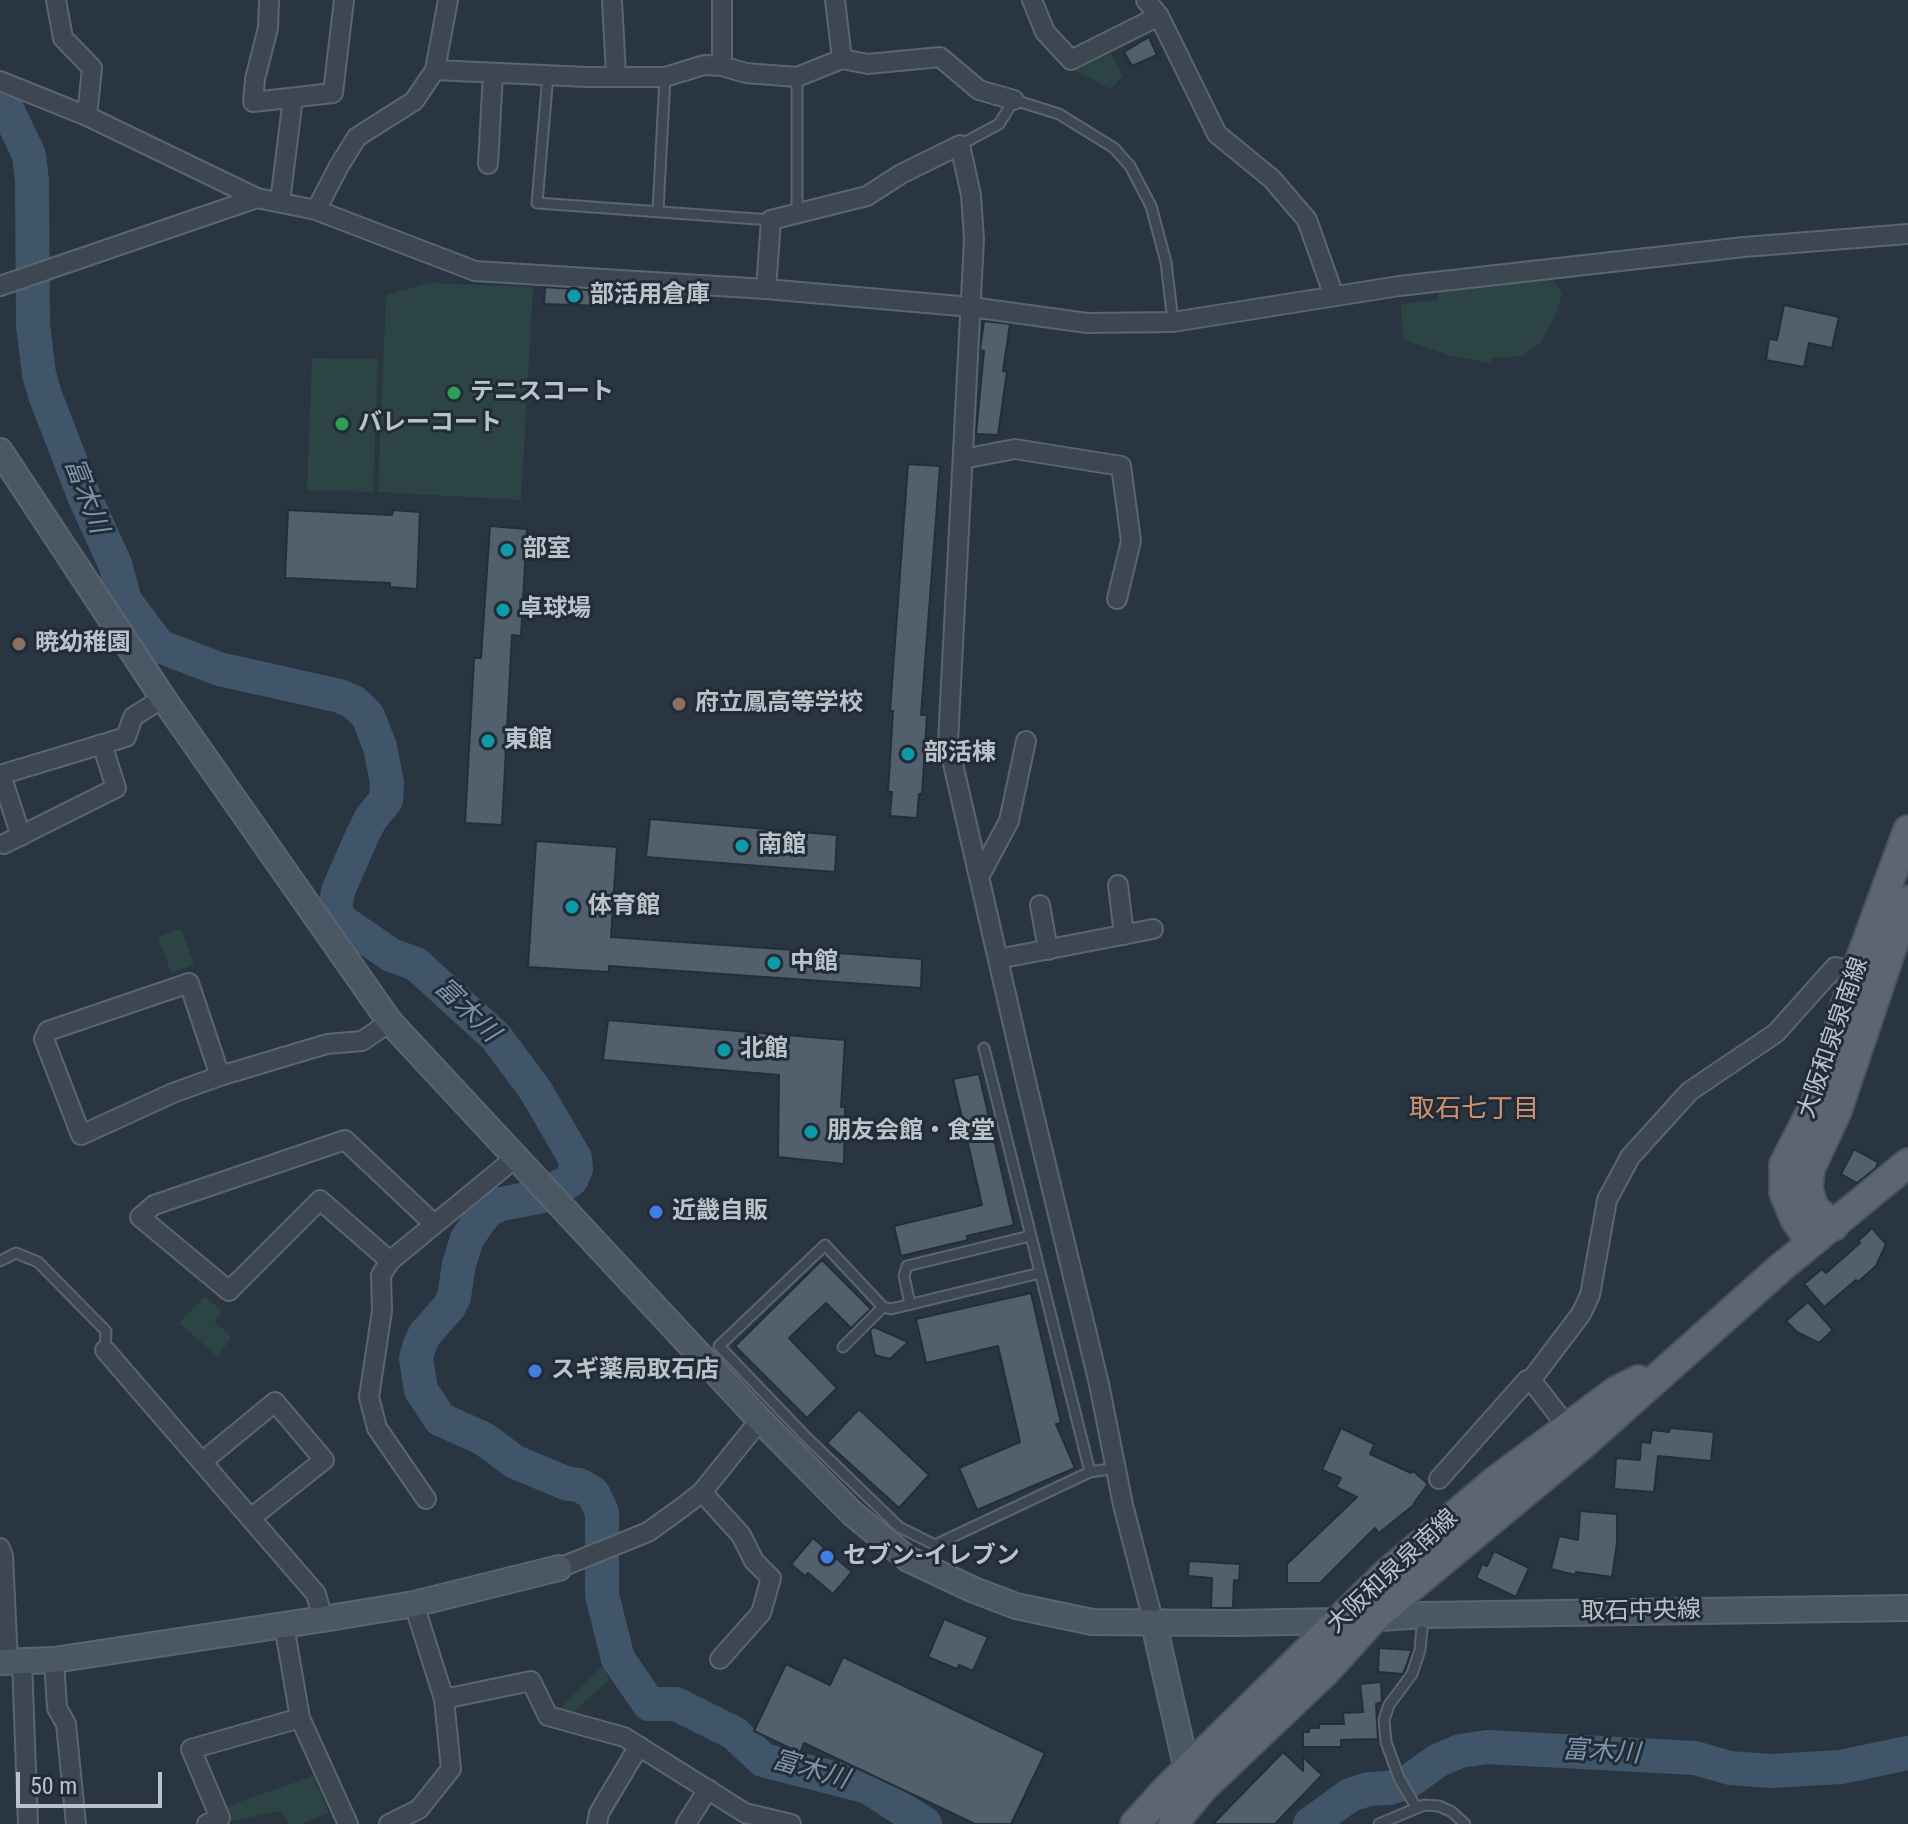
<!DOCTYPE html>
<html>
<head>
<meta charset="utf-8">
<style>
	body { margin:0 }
	#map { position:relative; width:1908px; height:1824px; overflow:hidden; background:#293642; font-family:"Roboto Condensed",sans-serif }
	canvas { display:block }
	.scale { position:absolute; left:16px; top:1772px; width:146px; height:36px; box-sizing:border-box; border:4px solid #bac2cb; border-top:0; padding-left:10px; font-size:24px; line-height:28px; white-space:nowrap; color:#bac2cb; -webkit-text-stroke:6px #222c37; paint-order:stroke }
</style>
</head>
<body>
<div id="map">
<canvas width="1908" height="1824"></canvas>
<div class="scale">50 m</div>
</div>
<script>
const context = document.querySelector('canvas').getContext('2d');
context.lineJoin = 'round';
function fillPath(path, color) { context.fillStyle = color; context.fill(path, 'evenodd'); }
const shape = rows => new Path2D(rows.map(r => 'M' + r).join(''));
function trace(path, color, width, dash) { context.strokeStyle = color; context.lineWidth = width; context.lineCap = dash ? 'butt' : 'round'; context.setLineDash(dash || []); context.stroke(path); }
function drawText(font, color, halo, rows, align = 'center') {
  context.font = font + ' "Roboto Condensed","Noto Sans JP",sans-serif'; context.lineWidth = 6; context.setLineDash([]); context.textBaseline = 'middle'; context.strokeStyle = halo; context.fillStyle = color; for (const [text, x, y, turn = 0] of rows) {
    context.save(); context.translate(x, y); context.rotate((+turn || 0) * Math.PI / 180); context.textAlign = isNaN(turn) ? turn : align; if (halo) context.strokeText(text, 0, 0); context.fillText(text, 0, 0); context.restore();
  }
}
fillPath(shape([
	[1111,54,1123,76,1110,89,1075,70],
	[1551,277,1562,293,1557,312,1541,342,1523,356,1491,358,1490,363,1447,355,1403,339,1401,304,1438,300,1438,290],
	[429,283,533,287,521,500,378,492,386,295],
	[312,358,378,359,373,492,307,490],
	[181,929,194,965,171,973,158,937],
	[205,1296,222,1312,214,1321,231,1337,218,1357,179,1323],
	[603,1665,609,1680,571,1714,559,1709],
	[313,1776,329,1813,300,1824,289,1824,280,1811,232,1821,225,1807]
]), '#2c4444');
trace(shape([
	[0,94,29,155,32,181,33,325,39,374,45,395,84,496,115,564,125,601,159,646,219,669,340,696,355,703,368,716,380,747,387,782,386,800,371,818,362,836,338,891,335,911,343,922,391,955,416,964,496,1037,536,1091,575,1158,576,1169,571,1180,543,1196,501,1204,488,1210,479,1221,467,1239,459,1264,454,1297,449,1307,425,1334,420,1344,416,1358,421,1390,440,1419,484,1439,515,1462,568,1484,579,1485,593,1493,602,1512,602,1595,618,1659,649,1704,676,1704,734,1733,763,1760,868,1787,925,1824],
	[1310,1824,1350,1795,1369,1789,1389,1788,1408,1782,1437,1761,1460,1751,1487,1747,1695,1758,1730,1768,1771,1771,1841,1767,1908,1753]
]), '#40556a', 34);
const building = shape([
	[1149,37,1157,55,1132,66,1124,52,1149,37],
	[545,287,603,291,603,306,544,304,545,287],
	[1784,305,1839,317,1832,348,1809,343,1804,367,1766,360,1769,339,1777,340,1784,305],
	[984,321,1010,324,1003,371,1007,372,998,435,976,434,984,351,980,350,984,321],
	[908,464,940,466,921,715,927,715,922,794,919,794,917,818,890,816,892,792,888,792,893,711,890,711,908,464],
	[288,510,392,515,393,510,420,512,417,589,390,587,390,583,285,578,288,510],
	[490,526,527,529,521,636,512,635,502,825,465,823,474,658,481,658,490,526],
	[650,819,837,835,835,872,646,857,650,819],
	[536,841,617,847,611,937,922,959,921,988,609,966,609,972,528,967,536,841],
	[608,1020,845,1040,841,1107,845,1107,844,1164,778,1157,779,1075,603,1060,608,1020],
	[979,1074,1014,1225,967,1236,968,1240,901,1256,894,1226,982,1205,953,1079,979,1074],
	[1854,1149,1878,1162,1876,1168,1857,1183,1841,1174,1854,1149],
	[1872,1228,1886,1244,1876,1266,1858,1282,1856,1280,1824,1307,1804,1284,1822,1269,1826,1273,1860,1243,1858,1241,1872,1228],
	[822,1260,871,1309,851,1328,826,1303,789,1338,837,1388,807,1418,735,1346,822,1260],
	[1031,1293,1061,1423,1056,1424,1075,1468,977,1510,959,1468,1020,1442,998,1346,926,1363,916,1319,1031,1293],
	[1808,1302,1833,1330,1819,1343,1797,1332,1786,1321,1808,1302],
	[874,1327,908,1342,890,1359,875,1355,870,1330,874,1327],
	[859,1409,929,1475,899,1508,827,1443,859,1409],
	[1341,1428,1374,1444,1370,1454,1411,1473,1413,1471,1428,1484,1414,1503,1415,1504,1379,1533,1375,1528,1320,1583,1287,1583,1287,1564,1357,1497,1336,1487,1341,1478,1322,1470,1341,1428],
	[1670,1428,1714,1432,1711,1461,1658,1456,1654,1492,1614,1489,1616,1458,1640,1460,1641,1442,1650,1443,1652,1430,1669,1432,1670,1428],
	[1580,1511,1617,1514,1617,1543,1612,1577,1576,1572,1575,1575,1551,1569,1559,1536,1578,1540,1580,1511],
	[813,1538,852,1572,833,1594,808,1573,805,1576,791,1564,813,1538],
	[1494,1551,1529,1568,1516,1597,1476,1578,1482,1564,1487,1566,1494,1551],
	[1189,1561,1240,1564,1239,1581,1234,1580,1233,1608,1211,1608,1212,1578,1188,1576,1189,1561],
	[944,1619,988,1637,973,1671,959,1665,957,1669,928,1657,944,1619],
	[1379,1648,1412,1650,1403,1674,1378,1672,1379,1648],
	[843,1657,1045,1753,1011,1824,975,1824,804,1743,800,1753,754,1731,786,1664,830,1685,843,1657],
	[1381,1682,1382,1702,1376,1704,1378,1739,1341,1740,1341,1747,1303,1747,1303,1732,1309,1732,1309,1728,1319,1728,1319,1724,1344,1724,1343,1713,1363,1712,1360,1684,1381,1682],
	[1283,1752,1303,1771,1303,1757,1322,1775,1275,1824,1213,1824,1283,1752]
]);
fillPath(building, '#525f6c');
trace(building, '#242e39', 2);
const lane = shape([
	[548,75,537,203,771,220],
	[797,77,797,214],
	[960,145,999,124,1014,100,1059,114,1114,148,1130,166,1151,206,1166,262,1173,322],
	[658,211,665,77],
	[984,1048,1090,1472,935,1545,899,1527,807,1438,719,1346,825,1245,883,1307,891,1309,1040,1273],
	[0,1261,16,1253,38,1262,106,1331,105,1350],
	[910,1304,904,1276,907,1266,1030,1236],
	[843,1347,883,1307],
	[1090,1472,1116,1468],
	[1416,1807,1399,1778,1386,1742,1384,1720,1389,1705,1412,1674,1420,1650,1423,1618],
	[1379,1824,1424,1805,1439,1806,1452,1812,1465,1824]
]);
const street = shape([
	[56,0,63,38,92,68,87,116],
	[269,0,268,28,255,79,253,102,333,93,344,0],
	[612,0,616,75],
	[722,0,722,66],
	[835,0,842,59],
	[1032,0,1045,32,1071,60,1159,16],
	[1146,0,1159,16,1217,134,1272,179,1307,220,1334,296],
	[435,70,587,77,665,77,704,65,722,66,746,73,797,77,842,59,868,64,940,57,979,90,1014,100],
	[0,81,87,116,257,198,316,210,475,271,766,289,971,307,1087,323,1173,322,1399,286,1744,247,1908,234],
	[488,164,493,74],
	[280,202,293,98],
	[316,210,339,166,357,137,414,101,435,70,448,0],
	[0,286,257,198],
	[766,289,771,220,867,196,901,174,960,145,971,195,974,239,948,742,1028,1090,1099,1384,1123,1505,1154,1624],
	[963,459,1015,449,1121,466,1131,541,1117,599],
	[0,775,126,737,133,717,163,698],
	[1,775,21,836],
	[4,844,116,788,102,744],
	[979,877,1009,821,1026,741],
	[1118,885,1124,935],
	[1040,905,1048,950],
	[998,959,1153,929],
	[220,1076,189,983,48,1031,44,1039,81,1135,173,1093,220,1076,327,1044,362,1041,390,1022],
	[390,1261,320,1200,229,1291,140,1217,154,1205,345,1140,434,1224],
	[105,1350,316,1594,323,1619],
	[1531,1380,1573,1434],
	[202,1462,275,1402,324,1460,251,1518],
	[1439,1479,1527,1380,1531,1380,1581,1314,1590,1295,1607,1200,1630,1157,1690,1091,1776,1033,1835,967,1856,971],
	[702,1492,741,1535,754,1561,771,1578,761,1613,720,1659],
	[426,1499,377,1428,369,1397,382,1311,381,1275,390,1261,515,1158],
	[0,1548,3,1556,8,1662],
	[559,1568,648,1532,680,1509,702,1492,760,1420],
	[284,1625,300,1718,348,1824],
	[54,1660,57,1708,66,1724,76,1824],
	[22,1661,28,1824],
	[444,1699,531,1681,548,1716,624,1737,745,1813,791,1824],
	[207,1824,220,1818,191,1749,300,1718],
	[389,1824,419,1809,451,1769,444,1699,414,1604],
	[597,1824,599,1813,639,1746],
	[686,1824,708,1789]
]);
const secondary = shape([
	[0,451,163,698,390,1022,760,1420,853,1514,908,1559,974,1590,1016,1606,1092,1622,1235,1623,1339,1621,1423,1615,1908,1608],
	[1154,1624,1187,1770,1198,1782],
	[0,1662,54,1660,323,1619,414,1604,559,1568]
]);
const primary = shape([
	[1834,1226,1814,1208,1808,1189,1810,1169,1837,1111,1908,900],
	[1811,1243,1795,1219,1784,1193,1784,1164,1816,1102,1856,971,1908,830],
	[1135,1824,1166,1790,1386,1574,1495,1481,1616,1391,1638,1380],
	[1173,1824,1203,1788,1326,1671,1375,1617,1581,1446,1778,1270,1908,1163]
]);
trace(lane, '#5b656f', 13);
trace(street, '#5b656f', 22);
trace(secondary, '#5b656f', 28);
trace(primary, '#4a535e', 32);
trace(lane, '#3d4751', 9);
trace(street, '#3d4751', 18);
trace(secondary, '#4b5764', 24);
trace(primary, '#5b6671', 28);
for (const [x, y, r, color] of [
	[574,296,8,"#0f9aa8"],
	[454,393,8,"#2e9e5b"],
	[342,424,8,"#2e9e5b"],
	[507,550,8,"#0f9aa8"],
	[503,610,8,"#0f9aa8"],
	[19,644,8,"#8d6e63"],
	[679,704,8,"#8d6e63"],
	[488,741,8,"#0f9aa8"],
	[908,754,8,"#0f9aa8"],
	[742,846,8,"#0f9aa8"],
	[572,907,8,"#0f9aa8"],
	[774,963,8,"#0f9aa8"],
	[724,1050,8,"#0f9aa8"],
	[811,1132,8,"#0f9aa8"],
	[656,1212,8,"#3f7fe0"],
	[535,1371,8,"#3f7fe0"],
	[827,1557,8,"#3f7fe0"]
]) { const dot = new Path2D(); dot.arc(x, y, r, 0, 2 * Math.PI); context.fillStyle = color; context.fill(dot); trace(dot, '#222c37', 3); }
drawText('bold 24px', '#bac2cb', '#222c37', [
	["部活用倉庫",590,296],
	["テニスコート",470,393],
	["バレーコート",358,424],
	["部室",523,550],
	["卓球場",519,610],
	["暁幼稚園",35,644],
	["府立鳳高等学校",695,704],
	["東館",504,741],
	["部活棟",924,754],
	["南館",758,846],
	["体育館",588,907],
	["中館",790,963],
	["北館",740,1050],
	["朋友会館・食堂",827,1132],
	["近畿自販",672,1212],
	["スギ薬局取石店",551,1371],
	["セブン-イレブン",843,1557]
], 'left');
drawText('24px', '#bac2cb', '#222c37', [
	["大阪和泉泉南線",1834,1038,-71],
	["大阪和泉泉南線",1393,1572,-43],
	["取石中央線",1641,1612,-1]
]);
drawText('italic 26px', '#7d95ac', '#222c37', [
	["富木川",85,496,69],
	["富木川",466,1011,44],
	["富木川",1601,1753,3],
	["富木川",810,1771,16]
]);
drawText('26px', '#d09270', '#222c37', [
	["取石七丁目",1474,1110]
]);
</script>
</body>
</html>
